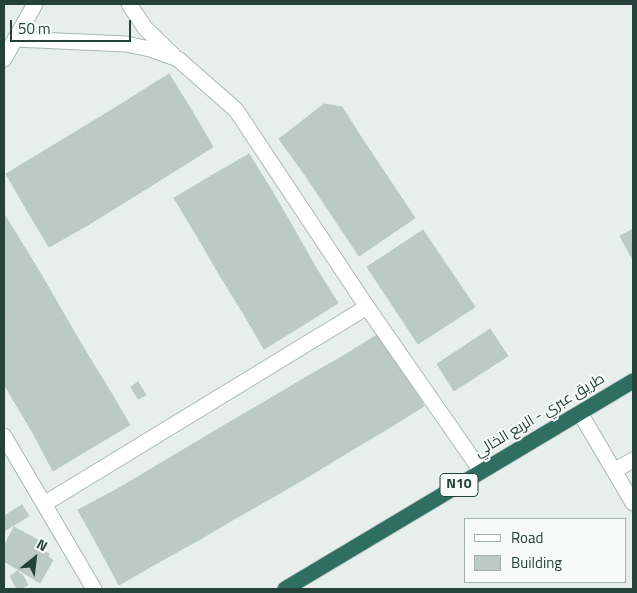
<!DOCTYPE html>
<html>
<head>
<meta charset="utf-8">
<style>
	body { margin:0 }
	#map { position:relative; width:637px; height:593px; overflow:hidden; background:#e6efeb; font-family:"Titillium Web",sans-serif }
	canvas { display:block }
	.frame { position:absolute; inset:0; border:5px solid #24423a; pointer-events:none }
	.legend { position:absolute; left:464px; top:518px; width:162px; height:65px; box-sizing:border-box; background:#f7fbf9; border:1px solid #a3b1ad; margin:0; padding:6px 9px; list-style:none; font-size:15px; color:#24423a }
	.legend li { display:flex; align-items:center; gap:10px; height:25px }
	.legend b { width:25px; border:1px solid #a3b1ad }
	.north { position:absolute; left:10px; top:533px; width:50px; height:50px; -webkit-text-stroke:4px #f7fbf9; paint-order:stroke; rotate:29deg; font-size:14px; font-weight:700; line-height:20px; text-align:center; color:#24423a }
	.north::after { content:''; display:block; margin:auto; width:18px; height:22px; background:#24423a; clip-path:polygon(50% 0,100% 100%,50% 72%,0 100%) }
	.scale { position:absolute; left:10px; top:20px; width:121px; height:22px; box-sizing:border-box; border:2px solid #24423a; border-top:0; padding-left:6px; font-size:15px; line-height:18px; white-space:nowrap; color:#24423a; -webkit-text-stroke:4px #f7fbf9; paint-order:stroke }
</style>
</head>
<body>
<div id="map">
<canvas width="637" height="593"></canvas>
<div class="frame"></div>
<ul class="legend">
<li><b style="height:6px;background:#fff"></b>Road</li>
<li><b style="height:14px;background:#bbcac4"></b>Building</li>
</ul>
<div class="north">N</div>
<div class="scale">50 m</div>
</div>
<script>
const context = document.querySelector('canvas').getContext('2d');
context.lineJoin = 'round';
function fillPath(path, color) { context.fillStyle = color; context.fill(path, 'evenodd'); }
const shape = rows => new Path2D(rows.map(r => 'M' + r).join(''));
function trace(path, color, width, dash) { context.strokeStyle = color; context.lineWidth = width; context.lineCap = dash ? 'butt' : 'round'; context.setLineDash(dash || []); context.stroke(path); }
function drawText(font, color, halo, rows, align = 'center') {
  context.font = font + ' "Titillium Web",Cairo,sans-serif'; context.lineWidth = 4; context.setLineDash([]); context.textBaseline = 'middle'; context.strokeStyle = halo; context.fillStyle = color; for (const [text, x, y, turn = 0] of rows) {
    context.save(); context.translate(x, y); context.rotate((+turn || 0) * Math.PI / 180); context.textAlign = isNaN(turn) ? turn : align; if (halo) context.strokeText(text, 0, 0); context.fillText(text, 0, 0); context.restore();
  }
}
const building = shape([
	[169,74,192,111,140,143,118,106,169,74],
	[324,104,342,107,361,137,305,175,279,139,324,104],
	[118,106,140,143,103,165,82,128,118,106],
	[192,111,213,147,162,179,140,143,192,111],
	[82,128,103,165,66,188,44,151,82,128],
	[361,137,415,218,359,256,305,175,361,137],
	[140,143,162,179,125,202,103,165,140,143],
	[44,151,66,188,28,212,6,174,44,151],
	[249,154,272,191,235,214,211,176,249,154],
	[103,165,125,202,88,225,66,188,103,165],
	[211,176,235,214,197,236,174,198,211,176],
	[66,188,88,225,49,247,28,212,66,188],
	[272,191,294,229,256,252,235,214,272,191],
	[4,214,20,240,4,249,4,214],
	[235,214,256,252,219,274,197,236,235,214],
	[294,229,316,268,280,291,256,252,294,229],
	[633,229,633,260,620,236,633,229],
	[423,230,475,307,418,344,367,267,423,230],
	[20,240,42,276,6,297,4,294,4,249,20,240],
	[256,252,280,291,243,313,219,274,256,252],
	[316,268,338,303,300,327,280,291,316,268],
	[42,276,65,316,27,336,6,297,42,276],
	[280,291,300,327,264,349,243,313,280,291],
	[6,297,27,336,4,349,4,299,6,297],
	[65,316,86,352,49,374,27,336,65,316],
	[490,329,508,356,454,391,437,364,490,329],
	[380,333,403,369,367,391,345,355,380,333],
	[27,336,49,374,11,396,4,384,4,349,27,336],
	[86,352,110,391,71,412,49,374,86,352],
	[345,355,367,391,328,413,308,376,345,355],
	[403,369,424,406,389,428,367,391,403,369],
	[49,374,71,412,33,433,11,396,49,374],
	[308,376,328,413,291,435,271,398,308,376],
	[138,382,146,395,138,399,131,387,138,382],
	[110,391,130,425,91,448,71,412,110,391],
	[367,391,389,428,350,451,328,413,367,391],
	[271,398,291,435,250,459,230,422,271,398],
	[71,412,91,448,53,471,33,433,71,412],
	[328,413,350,451,311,475,291,435,328,413],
	[230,422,250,459,214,481,193,444,230,422],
	[291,435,311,475,273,497,250,459,291,435],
	[193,444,214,481,176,502,156,466,193,444],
	[250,459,273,497,236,518,214,481,250,459],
	[156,466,176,502,138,523,119,488,156,466],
	[214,481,236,518,197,541,176,502,214,481],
	[119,488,138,523,98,546,78,510,119,488],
	[176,502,197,541,159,562,138,523,176,502],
	[22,505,29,516,4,531,4,516,22,505],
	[138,523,159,562,119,585,98,546,138,523],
	[14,527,45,544,42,550,49,554,48,557,53,560,40,583,4,561,4,546,14,527],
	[18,571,21,575,22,574,28,585,19,589,17,589,10,576,18,571]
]);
fillPath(building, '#bbcac4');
trace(building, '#b8c9c2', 1);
const street = shape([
	[129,4,145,28,173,55],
	[15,39,126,44,150,49,178,59,236,110,367,307,481,471],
	[580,413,633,503],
	[4,436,94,589],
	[614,471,633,460],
	[44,504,367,307]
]);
const secondary = shape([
	[4,59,35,4]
]);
const highway = shape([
	[285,589,633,381]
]);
trace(street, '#a8b8b2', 17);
trace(secondary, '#a4bbb3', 17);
trace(highway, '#c2cac8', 17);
trace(street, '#fff', 15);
trace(secondary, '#fff', 15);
trace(highway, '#2f6f62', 15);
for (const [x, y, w] of [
	[459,485,38]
]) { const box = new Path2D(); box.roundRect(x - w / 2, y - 11.5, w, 23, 4); context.fillStyle = '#f7fbf9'; context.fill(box); trace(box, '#24423a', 1); }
drawText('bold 14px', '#24423a', null, [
	["N10",459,485]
]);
drawText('15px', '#24423a', '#f7fbf9', [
	["طريق عبري - الربع الخالي",540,416,-31]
]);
</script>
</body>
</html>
